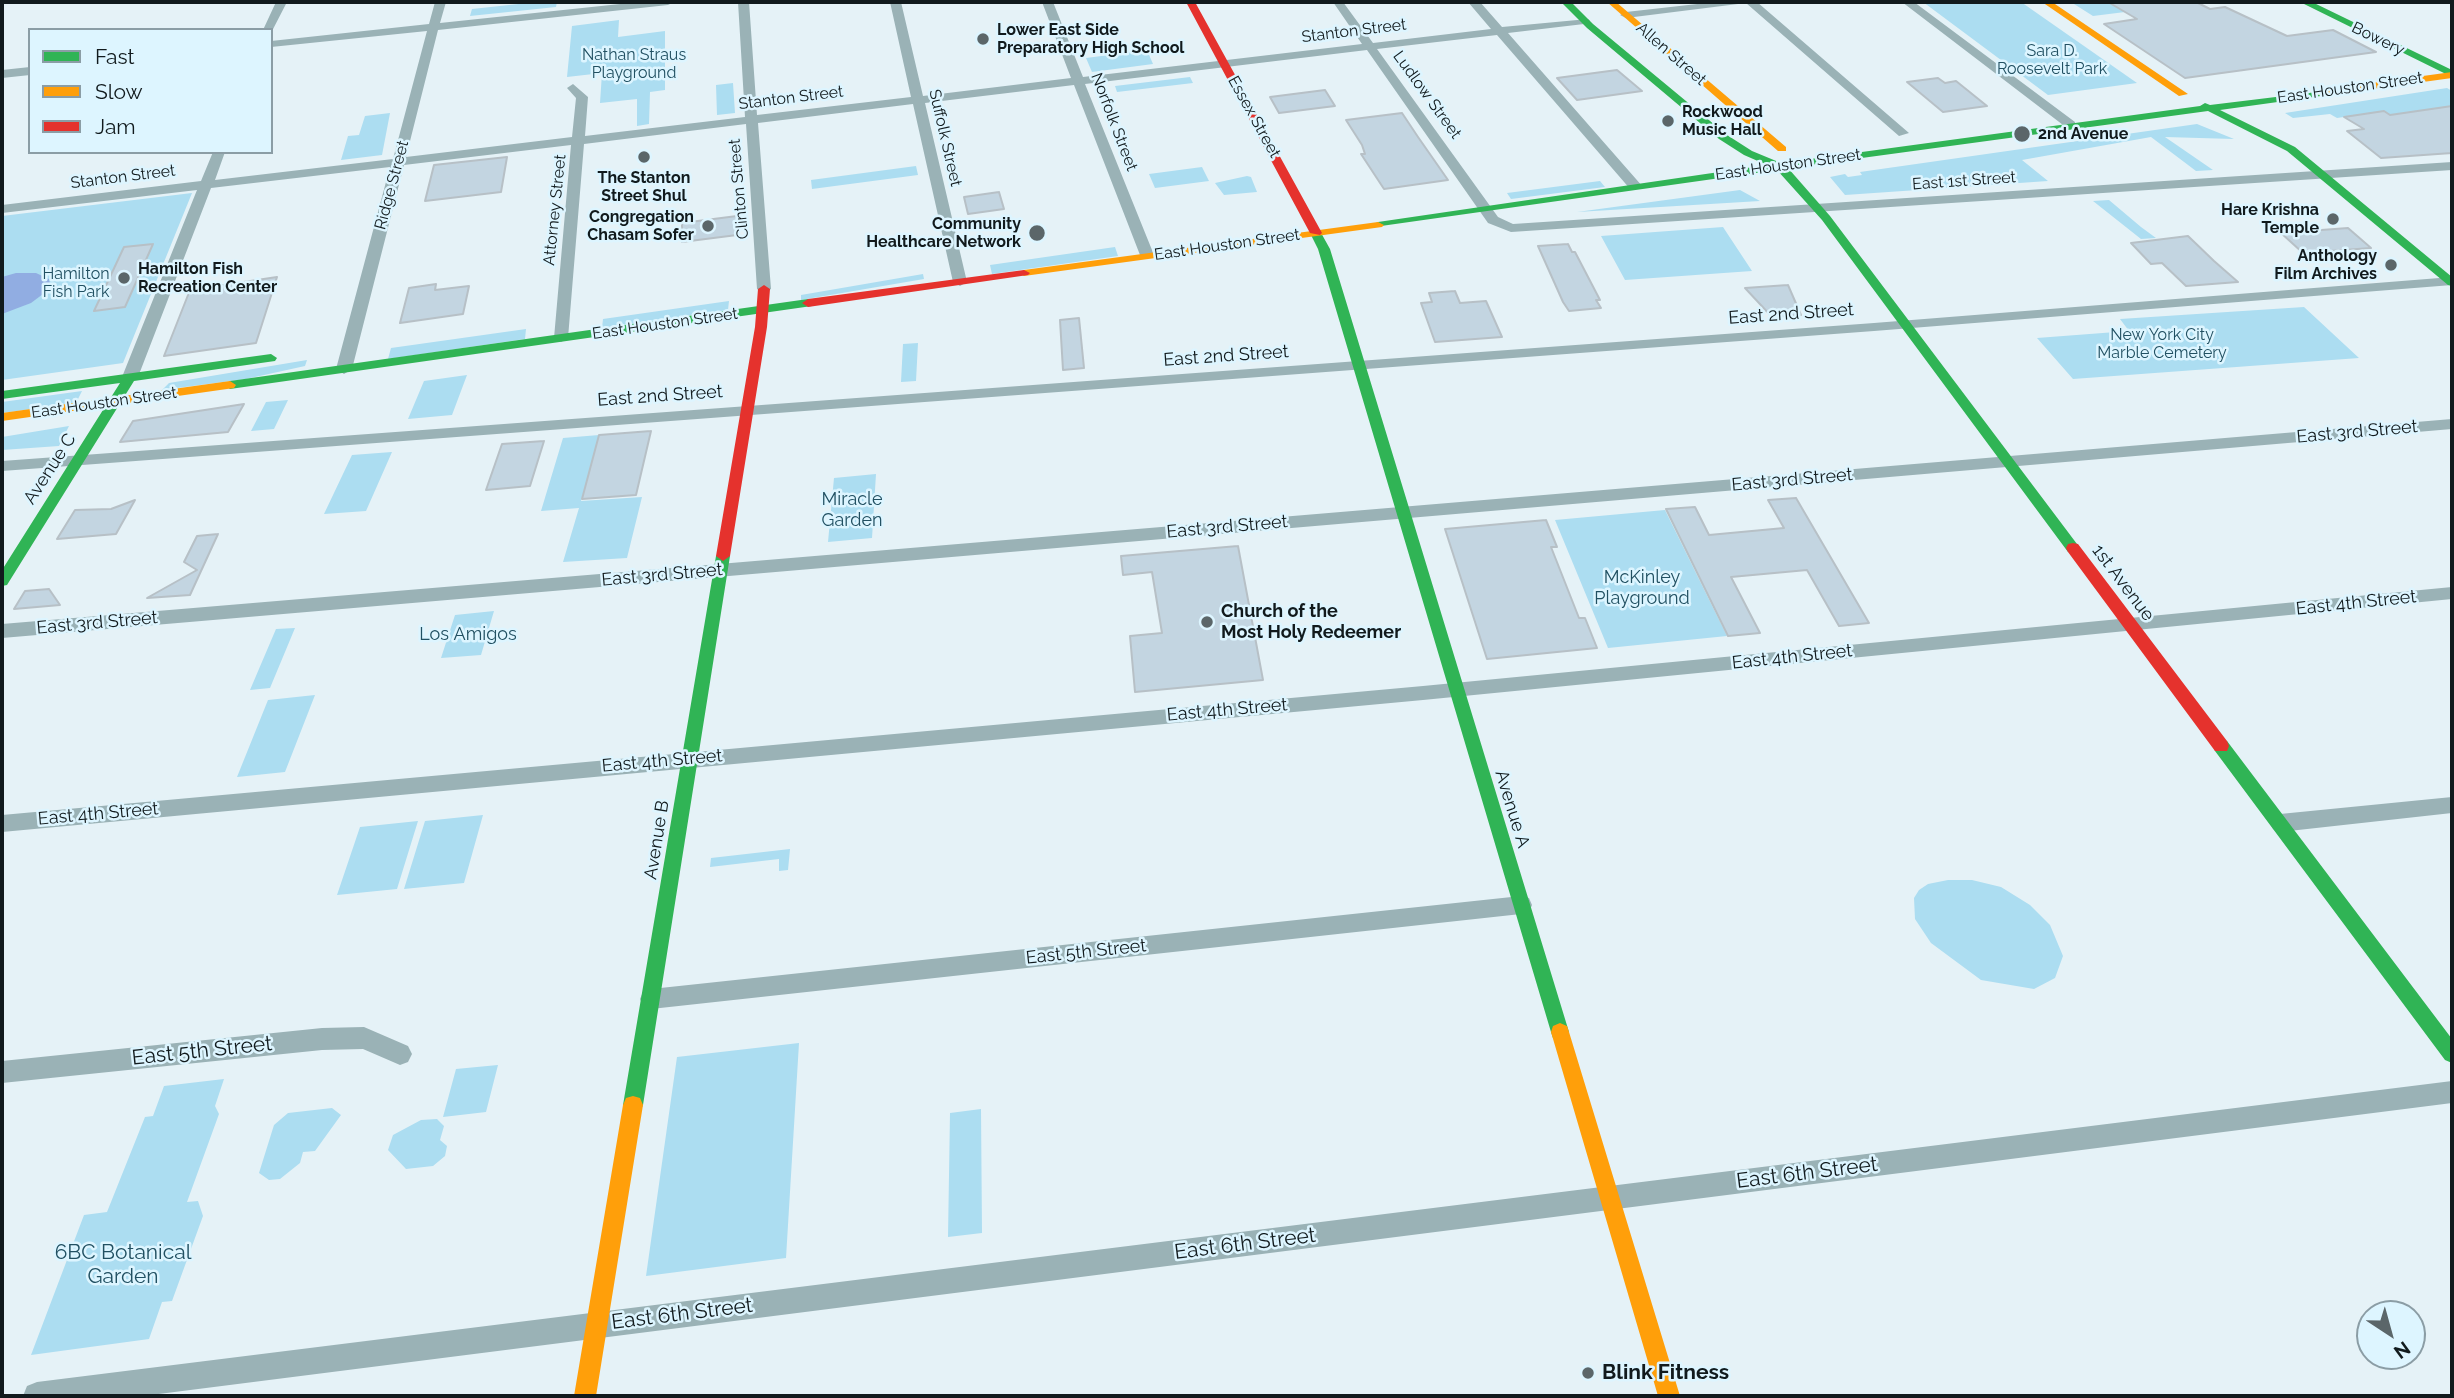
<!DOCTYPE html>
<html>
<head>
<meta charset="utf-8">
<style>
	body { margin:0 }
	#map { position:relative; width:2454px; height:1398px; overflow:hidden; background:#e5f2f7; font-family:Raleway,sans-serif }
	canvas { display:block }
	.frame { position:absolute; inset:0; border:4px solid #111a1d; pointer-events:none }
	.legend { position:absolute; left:28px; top:28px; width:245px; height:126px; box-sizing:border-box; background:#ddf5ff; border:2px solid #8b9da5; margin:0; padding:9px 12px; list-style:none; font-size:21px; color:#111a1d }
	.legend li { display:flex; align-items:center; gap:14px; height:35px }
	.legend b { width:35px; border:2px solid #8b9da5 }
	.north { position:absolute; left:2356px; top:1300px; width:70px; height:70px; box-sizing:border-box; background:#ddf5ff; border:2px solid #8b9da5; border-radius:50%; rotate:144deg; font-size:19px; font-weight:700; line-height:28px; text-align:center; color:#111a1d }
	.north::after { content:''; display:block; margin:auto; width:24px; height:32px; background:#5b6669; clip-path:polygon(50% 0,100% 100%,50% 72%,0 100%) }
</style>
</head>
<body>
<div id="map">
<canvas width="2454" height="1398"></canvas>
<div class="frame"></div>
<ul class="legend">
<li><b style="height:9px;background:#30b455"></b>Fast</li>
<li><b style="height:9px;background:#ff9f0a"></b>Slow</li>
<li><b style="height:9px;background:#e5322d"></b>Jam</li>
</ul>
<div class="north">N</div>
</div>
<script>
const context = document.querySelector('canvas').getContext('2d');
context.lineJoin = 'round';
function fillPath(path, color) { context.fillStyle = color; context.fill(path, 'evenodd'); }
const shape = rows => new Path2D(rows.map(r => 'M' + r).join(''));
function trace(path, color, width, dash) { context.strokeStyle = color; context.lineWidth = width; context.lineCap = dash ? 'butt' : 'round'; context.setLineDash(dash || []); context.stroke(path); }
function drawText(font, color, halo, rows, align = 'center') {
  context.font = font + ' Raleway,sans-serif'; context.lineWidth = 5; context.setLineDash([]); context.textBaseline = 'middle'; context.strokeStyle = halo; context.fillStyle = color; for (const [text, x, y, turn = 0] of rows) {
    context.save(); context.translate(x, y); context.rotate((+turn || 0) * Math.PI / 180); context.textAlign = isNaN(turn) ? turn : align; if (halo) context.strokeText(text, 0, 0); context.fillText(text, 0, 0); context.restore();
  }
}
fillPath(shape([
	[537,2,557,2,556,7,470,16,472,9],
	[1923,2,2021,2,2137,83,2048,95],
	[2108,2,2125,12,2093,16,2074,4],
	[619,20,618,37,665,31,665,90,650,92,649,124,637,126,637,99,600,103,602,73,567,77,572,26],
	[1147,50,1153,64,1092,72,1086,58],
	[1190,77,1193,83,1117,92,1115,86],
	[733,83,735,113,717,115,716,85],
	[2447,88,2452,91,2452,106,2390,115,2384,111,2337,118,2330,114,2293,118,2285,113],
	[390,113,382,155,341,160,348,136,359,135,365,116],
	[2197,124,2234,139,2165,137,2213,170,2196,171,2151,137,2022,160,2048,181,1845,195,1830,177,1845,174,1848,177,1862,175,1860,172],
	[916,166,918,175,812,189,811,180],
	[1202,167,1209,181,1155,188,1149,174],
	[1247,176,1251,177,1257,192,1224,195,1215,183],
	[1600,181,1605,187,1511,199,1507,193],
	[1740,190,1760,201,1577,212],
	[192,193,123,363,2,380,2,216],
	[2109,200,2141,227,2156,238,2141,239,2093,201],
	[1723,227,1752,271,1625,280,1601,236],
	[1115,247,1118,256,992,274,990,265],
	[923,274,924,279,801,300,801,295],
	[729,301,728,310,602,328,603,319],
	[2304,307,2359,358,2073,379,2037,338,2129,331,2120,319],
	[526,329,525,339,388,359,391,348],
	[918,343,916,381,901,382,903,344],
	[307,360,305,366,246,379,162,390,169,383],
	[467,375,452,415,408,419,424,381],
	[82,391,76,403,2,413,2,402],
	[288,400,274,429,251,431,266,402],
	[69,426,59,446,2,450,2,437],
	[599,435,581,501,642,497,627,558,563,562,579,508,541,511,563,438],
	[392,452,366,511,324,514,352,455],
	[876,474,872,538,828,542,834,478],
	[1665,510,1727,636,1608,648,1555,520],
	[494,611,481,655,441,658,455,615],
	[295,628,270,688,250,690,276,629],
	[315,695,285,772,237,777,268,700],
	[483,815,464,883,404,889,425,821],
	[418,821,397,889,337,895,360,827],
	[790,849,788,870,779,871,779,859,710,867,711,858],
	[1948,880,1972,880,2001,887,2030,905,2050,925,2063,956,2055,978,2034,989,1981,980,1931,943,1915,919,1914,898,1919,890,1928,884],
	[799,1043,786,1258,646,1276,677,1057],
	[498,1065,486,1112,443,1117,456,1069],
	[224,1079,215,1106,219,1114,187,1202,198,1201,203,1216,172,1301,162,1302,149,1339,31,1355,84,1215,107,1212,145,1117,153,1116,164,1086],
	[332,1108,341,1115,315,1151,303,1152,300,1163,280,1179,269,1180,259,1173,274,1125,288,1113],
	[981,1109,982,1233,948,1237,950,1113],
	[437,1119,444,1126,440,1140,447,1146,445,1156,433,1166,406,1169,388,1150,393,1135,421,1120]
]), '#acddf1');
fillPath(shape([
	[16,273,36,273,49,279,50,284,43,294,31,303,2,314,2,277]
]), '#91ade2');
const building = shape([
	[2108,2,2196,2,2210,9,2225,7,2287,36,2333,30,2376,52,2185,78,2104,24,2137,19,2108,2],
	[1617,70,1642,91,1577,100,1557,78,1617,70],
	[1938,78,1945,83,1956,81,1987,106,1943,112,1907,82,1938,78],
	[1325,90,1335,106,1279,113,1270,97,1325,90],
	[2452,106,2452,153,2381,158,2347,131,2364,129,2344,117,2384,111,2390,115,2452,106],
	[1402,113,1418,137,1448,180,1384,189,1361,154,1365,154,1362,145,1346,120,1402,113],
	[507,157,501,192,425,201,434,165,507,157],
	[999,192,1004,209,968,214,964,197,999,192],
	[737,216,737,235,682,242,682,223,737,216],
	[2348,228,2371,248,2303,253,2281,233,2348,228],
	[2188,236,2214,261,2238,282,2186,286,2162,263,2151,264,2131,243,2188,236],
	[153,244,125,307,94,311,124,247,153,244],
	[1568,244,1572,252,1575,252,1600,300,1596,300,1601,308,1569,311,1563,302,1538,246,1568,244],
	[277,277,256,343,164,356,190,290,277,277],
	[436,284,435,290,469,286,463,314,400,323,409,288,436,284],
	[1788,285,1801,315,1772,317,1745,288,1788,285],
	[1455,291,1460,303,1486,301,1502,337,1435,342,1421,303,1432,302,1429,293,1455,291],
	[1079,318,1084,368,1063,370,1060,320,1079,318],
	[244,404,228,432,120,442,133,421,244,404],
	[651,431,636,495,582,499,599,435,651,431],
	[544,441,530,486,486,490,502,444,544,441],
	[1796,498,1869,623,1839,626,1807,570,1731,577,1760,633,1728,636,1666,509,1695,507,1709,535,1784,528,1768,500,1796,498],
	[135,500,116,534,57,539,75,510,111,509,135,500],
	[1546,520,1557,547,1551,547,1579,618,1585,618,1597,648,1487,659,1445,529,1546,520],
	[218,534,190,595,147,598,197,570,184,562,197,536,218,534],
	[1238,546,1263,680,1135,692,1130,636,1162,633,1152,572,1123,575,1121,556,1238,546],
	[49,589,60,605,14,609,25,591,49,589]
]);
fillPath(building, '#c3d5e1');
trace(building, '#b7c0c6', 2);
fillPath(shape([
	[276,2,287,2,271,33,271,30,263,30,276,2],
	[435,2,446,2,440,23,639,2,674,2,668,5,438,30,406,157,572,137,576,98,567,88,573,84,588,97,585,136,745,117,738,2,749,2,757,115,911,97,890,2,901,2,923,96,1071,78,1042,2,1053,2,1083,77,1362,44,1333,2,1343,2,1373,43,1491,29,1468,2,1480,2,1502,27,1588,19,1590,21,1584,24,1508,33,1643,187,1631,190,1497,35,1377,49,1498,217,1513,224,2452,162,2452,170,1511,232,1488,223,1367,50,1085,84,1154,255,1147,259,1140,255,1074,85,925,103,967,282,960,286,953,282,913,104,758,123,771,289,764,293,757,289,746,124,584,144,568,338,561,342,554,338,571,145,404,165,352,369,344,374,336,369,390,167,211,188,138,377,135,380,125,380,122,377,197,190,2,213,2,205,201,181,213,152,225,152,215,180,393,159,427,31,271,47,271,41,429,24,435,2],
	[1715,2,1757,2,1909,133,1899,136,1746,3,1626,18,1620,15,1626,12,1715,2],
	[1902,2,1914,2,2075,122,2075,128,2067,128,1902,2],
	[30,67,30,75,2,78,2,70,30,67],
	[2452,277,2452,285,1874,331,2,471,2,461,1874,323,2452,277],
	[2452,419,2452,429,2,638,2,624,2452,419],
	[2452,587,2452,599,1423,700,2,832,2,815,1423,686,2452,587],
	[2452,797,2452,813,2280,832,2273,829,2270,823,2273,817,2280,814,2452,797],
	[1521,896,1529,898,1532,905,1529,912,1521,914,651,1009,643,1006,640,999,643,992,651,989,1521,896],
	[364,1027,408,1046,412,1054,408,1062,400,1065,363,1049,322,1050,2,1083,2,1061,322,1028,364,1027],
	[2452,1081,2452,1103,143,1396,23,1396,27,1386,37,1382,2452,1081]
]), '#9ab2b6');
fillPath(shape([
	[1561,2,1571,2,1593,24,1727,135,1752,151,1781,163,2200,106,2205,103,2210,105,2325,91,2326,93,2321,96,2220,110,2295,147,2452,277,2452,286,2448,285,2287,151,2208,111,1788,168,1830,216,2080,548,2073,553,2068,552,1822,220,1777,170,1374,227,1372,225,1378,222,1767,165,1744,155,1719,139,1587,28,1561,2],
	[2300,2,2312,2,2452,70,2452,77,2300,2],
	[1316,230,1320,231,1330,249,1569,1032,1567,1038,1560,1041,1553,1038,1551,1032,1318,249,1310,233,1316,230],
	[808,299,812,300,812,306,230,389,224,385,230,381,808,299],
	[271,354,277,358,275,361,134,381,7,585,2,586,2,570,120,383,2,399,2,391,271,354],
	[723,551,730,556,643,1105,640,1112,633,1114,626,1112,623,1105,716,556,723,551],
	[2221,740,2227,741,2452,1039,2452,1063,2445,1060,2215,751,2213,746,2215,741,2221,740]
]), '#30b455');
fillPath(shape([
	[1607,2,1616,2,1786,147,1786,151,1778,151,1607,2],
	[2042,2,2052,2,2188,94,2179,96,2042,2],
	[2452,72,2452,78,2321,96,2316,93,2321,90,2452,72],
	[1378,222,1384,225,1382,227,1024,276,1018,273,1024,270,1378,222],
	[230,381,236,385,234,388,2,421,2,413,230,381],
	[1560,1023,1567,1026,1569,1032,1680,1396,1658,1396,1551,1032,1553,1026,1560,1023],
	[633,1096,640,1098,643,1105,596,1396,574,1396,623,1105,626,1098,633,1096]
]), '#ff9f0a');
fillPath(shape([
	[1186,2,1195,2,1322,233,1320,235,1310,233,1186,2],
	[1024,270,1030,273,1028,275,808,307,802,303,808,299,1024,270],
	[764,285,770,289,767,327,730,556,723,561,716,556,755,327,758,289,764,285],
	[2073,543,2078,544,2227,741,2229,746,2227,751,2215,751,2068,552,2066,548,2068,544,2073,543]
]), '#e5322d');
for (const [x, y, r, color] of [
	[983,39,7,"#5b6669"],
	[1668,121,7,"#5b6669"],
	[2022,134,9,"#5b6669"],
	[644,157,7,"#5b6669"],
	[2333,219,7,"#5b6669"],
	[708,226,7,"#5b6669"],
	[1037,233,9,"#5b6669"],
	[2391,265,7,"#5b6669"],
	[124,278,7,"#5b6669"],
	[1207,622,7,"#5b6669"],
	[1588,1373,7,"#5b6669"]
]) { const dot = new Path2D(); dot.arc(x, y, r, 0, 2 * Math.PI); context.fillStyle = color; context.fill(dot); trace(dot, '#ddf5ff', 2.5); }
drawText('bold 16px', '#111a1d', '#ddf5ff', [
	["Lower East Side",997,30],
	["Preparatory High School",997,48],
	["Rockwood",1682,112],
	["Music Hall",1682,130],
	["2nd Avenue",2038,134],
	["The Stanton",644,178,"center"],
	["Street Shul",644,196,"center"],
	["Hare Krishna",2319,210,"right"],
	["Temple",2319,228,"right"],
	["Congregation",694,217,"right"],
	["Chasam Sofer",694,235,"right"],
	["Community",1021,224,"right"],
	["Healthcare Network",1021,242,"right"],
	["Anthology",2377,256,"right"],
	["Film Archives",2377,274,"right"],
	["Hamilton Fish",138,269],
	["Recreation Center",138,287]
], 'left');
drawText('16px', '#111a1d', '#ddf5ff', [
	["Stanton Street",1354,31,-7],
	["Bowery",2378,39,26],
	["Allen Street",1671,54,41],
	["East Houston Street",2350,88,-8],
	["Ludlow Street",1427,95,54],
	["Stanton Street",791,98,-7],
	["Essex Street",1254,117,61],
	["Norfolk Street",1114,122,69],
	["Suffolk Street",945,138,77],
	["East Houston Street",1788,165,-8],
	["Stanton Street",123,177,-7],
	["East 1st Street",1964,181,-4],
	["Ridge Street",392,185,-75],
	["Clinton Street",739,189,-95],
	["Attorney Street",555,210,-84],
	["East Houston Street",1227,245,-8],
	["East Houston Street",665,324,-8],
	["East Houston Street",104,403,-8]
]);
drawText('16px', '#215062', '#ddf5ff', [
	["Sara D.",2052,51],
	["Roosevelt Park",2052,69],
	["Nathan Straus",634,55],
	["Playground",634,73],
	["Hamilton",76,274],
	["Fish Park",76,292],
	["New York City",2162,335],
	["Marble Cemetery",2162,353]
]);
drawText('18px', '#111a1d', '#ddf5ff', [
	["East 2nd Street",1791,314,-4],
	["East 2nd Street",1226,356,-4],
	["East 2nd Street",660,396,-4],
	["East 3rd Street",2357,432,-5],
	["Avenue C",50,469,-57],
	["East 3rd Street",1792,480,-5],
	["East 3rd Street",1227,527,-5],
	["East 3rd Street",662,575,-5],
	["1st Avenue",2123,583,53],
	["East 4th Street",2356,603,-6],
	["East 3rd Street",97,623,-5],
	["East 4th Street",1792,657,-6],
	["East 4th Street",1227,710,-5],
	["East 4th Street",662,761,-5],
	["Avenue A",1512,809,73],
	["East 4th Street",98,814,-5],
	["Avenue B",657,840,-81],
	["East 5th Street",1086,952,-6]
]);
drawText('18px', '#215062', '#ddf5ff', [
	["Miracle",852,500],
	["Garden",852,521],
	["McKinley",1642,578],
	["Playground",1642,599],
	["Los Amigos",468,635]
]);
drawText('bold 18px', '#111a1d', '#ddf5ff', [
	["Church of the",1221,612],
	["Most Holy Redeemer",1221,633]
], 'left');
drawText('21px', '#111a1d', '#ddf5ff', [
	["East 5th Street",202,1051,-6],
	["East 6th Street",1807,1173,-7],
	["East 6th Street",1245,1244,-7],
	["East 6th Street",682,1314,-7]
]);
drawText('21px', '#215062', '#ddf5ff', [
	["6BC Botanical",123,1253],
	["Garden",123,1277]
]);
drawText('bold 21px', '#111a1d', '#ddf5ff', [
	["Blink Fitness",1602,1373]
], 'left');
</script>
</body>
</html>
